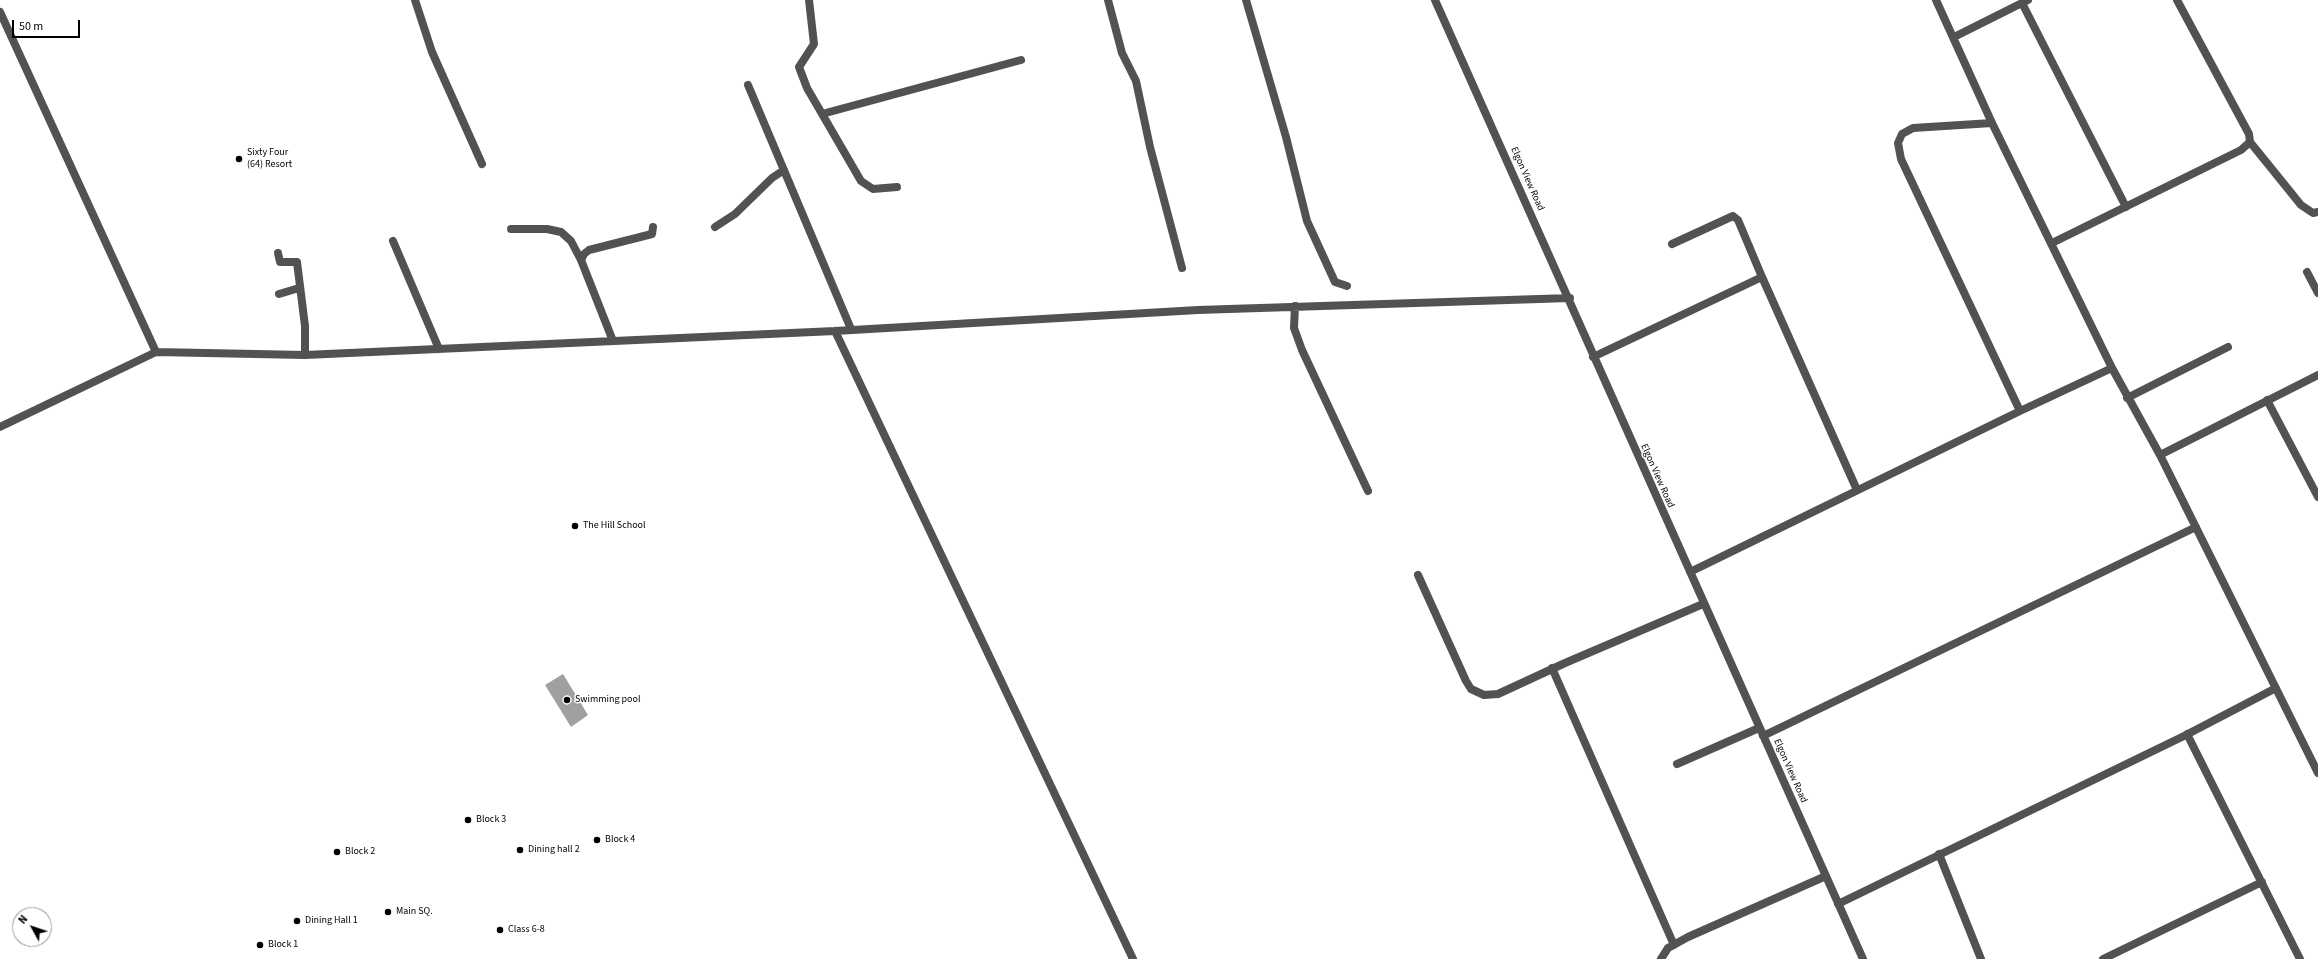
<!DOCTYPE html>
<html>
<head>
<meta charset="utf-8">
<style>
	body { margin:0 }
	#map { position:relative; width:2318px; height:959px; overflow:hidden; background:#fff; font-family:"Source Sans 3",sans-serif }
	canvas { display:block }
	.north { position:absolute; left:12px; top:907px; width:40px; height:40px; box-sizing:border-box; background:#fff; border:1px solid #999; border-radius:50%; rotate:310deg; font-size:11px; font-weight:700; line-height:16px; text-align:center; color:#000 }
	.north::after { content:''; display:block; margin:auto; width:14px; height:18px; background:#000; clip-path:polygon(50% 0,100% 100%,50% 72%,0 100%) }
	.scale { position:absolute; left:12px; top:20px; width:68px; height:18px; box-sizing:border-box; border:2px solid #000; border-top:0; padding-left:5px; font-size:12px; line-height:14px; white-space:nowrap; color:#000; -webkit-text-stroke:3px #fff; paint-order:stroke }
</style>
</head>
<body>
<div id="map">
<canvas width="2318" height="959"></canvas>
<div class="north">N</div>
<div class="scale">50 m</div>
</div>
<script>
const context = document.querySelector('canvas').getContext('2d');
context.lineJoin = 'round';
function fillPath(path, color) { context.fillStyle = color; context.fill(path, 'evenodd'); }
const shape = rows => new Path2D(rows.map(r => 'M' + r).join(''));
function trace(path, color, width, dash) { context.strokeStyle = color; context.lineWidth = width; context.lineCap = dash ? 'butt' : 'round'; context.setLineDash(dash || []); context.stroke(path); }
function drawText(font, color, halo, rows, align = 'center') {
  context.font = font + ' "Source Sans 3",sans-serif'; context.lineWidth = 3; context.setLineDash([]); context.textBaseline = 'middle'; context.strokeStyle = halo; context.fillStyle = color; for (const [text, x, y, turn = 0] of rows) {
    context.save(); context.translate(x, y); context.rotate((+turn || 0) * Math.PI / 180); context.textAlign = isNaN(turn) ? turn : align; if (halo) context.strokeText(text, 0, 0); context.fillText(text, 0, 0); context.restore();
  }
}
fillPath(shape([
	[563,674,588,715,571,727,545,685]
]), '#a0a0a0');
trace(shape([
	[415,0,432,52,482,164],
	[809,0,814,44,799,67,807,88,861,181,873,189,897,187],
	[1108,0,1122,53,1136,81,1150,147,1182,268],
	[1246,0,1286,137,1307,221,1335,282,1347,286],
	[1435,0,1863,959],
	[1936,0,1992,123,2112,368,2160,455,2318,773],
	[2022,3,2126,207],
	[0,12,156,352],
	[1954,37,2028,0],
	[748,85,851,329],
	[822,114,1021,60],
	[1992,123,1913,128,1902,134,1898,143,1901,159,2020,411],
	[2250,142,2301,205,2313,213,2318,212],
	[715,227,735,214,772,178,784,170],
	[511,229,547,229,561,232,571,241,581,260,613,341],
	[393,241,439,349],
	[2052,243,2241,150,2250,142,2249,134,2177,0],
	[1672,244,1733,216,1738,220,1762,277],
	[278,253,280,262,297,262,305,326,305,355],
	[581,260,584,254,589,250,652,234,653,227],
	[2307,272,2318,293],
	[279,294,299,288],
	[1295,306,1294,328,1302,350,1368,491],
	[835,331,1133,959],
	[1593,357,1762,277,1857,490],
	[2127,398,2228,347],
	[2267,400,2318,497],
	[0,427,156,352,305,355,835,331,1198,310,1570,298],
	[2160,455,2318,375],
	[1690,572,2020,411,2112,368],
	[1418,575,1466,681,1471,689,1484,695,1498,694,1565,663,1703,604],
	[1552,668,1674,945],
	[2187,734,2300,959],
	[1763,736,2196,527],
	[1677,764,1759,728],
	[1939,854,1981,959],
	[1838,904,2184,736,2276,688],
	[1661,959,1668,948,1688,937,1826,876],
	[2103,959,2262,882]
]), '#525252', 8);
for (const [x, y, r, color] of [
	[239,159,4,"#000"],
	[575,526,4,"#000"],
	[567,700,4,"#000"],
	[468,820,4,"#000"],
	[597,840,4,"#000"],
	[520,850,4,"#000"],
	[337,852,4,"#000"],
	[388,912,4,"#000"],
	[297,921,4,"#000"],
	[500,930,4,"#000"],
	[260,945,4,"#000"]
]) { const dot = new Path2D(); dot.arc(x, y, r, 0, 2 * Math.PI); context.fillStyle = color; context.fill(dot); trace(dot, '#fff', 1.5); }
drawText('10px', '#000', '#fff', [
	["Sixty Four",247,153],
	["(64) Resort",247,165],
	["The Hill School",583,526],
	["Swimming pool",575,700],
	["Block 3",476,820],
	["Block 4",605,840],
	["Dining hall 2",528,850],
	["Block 2",345,852],
	["Main SQ.",396,912],
	["Dining Hall 1",305,921],
	["Class 6-8",508,930],
	["Block 1",268,945]
], 'left');
drawText('10px', '#000', '#fff', [
	["Elgon View Road",1527,179,66],
	["Elgon View Road",1657,476,66],
	["Elgon View Road",1790,771,66]
]);
</script>
</body>
</html>
